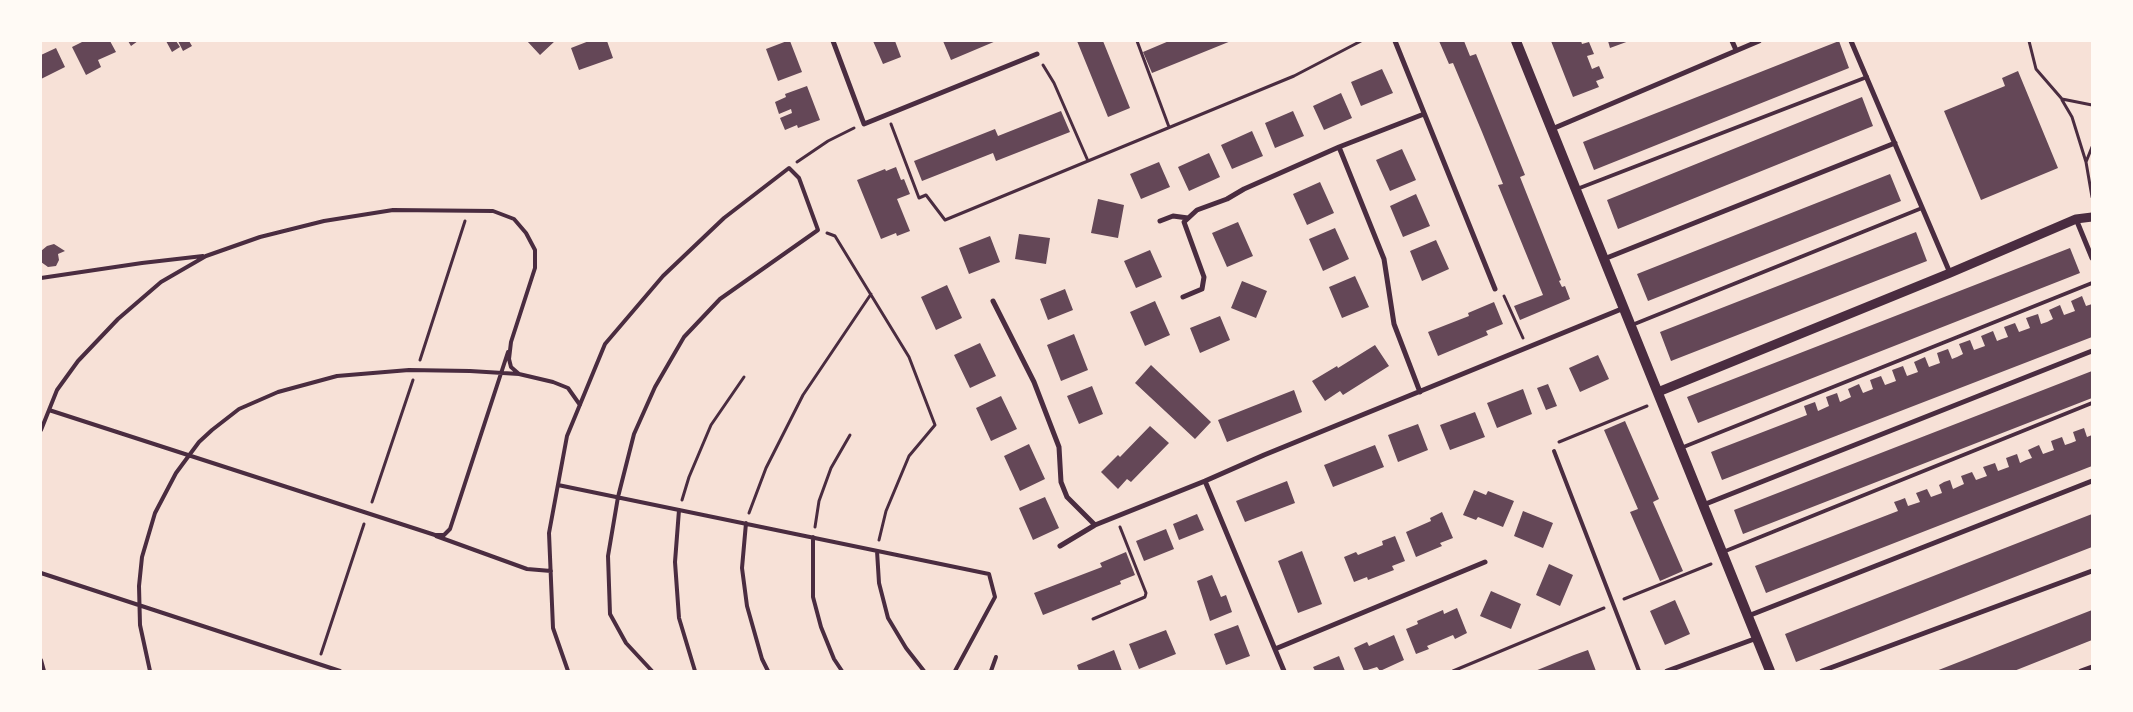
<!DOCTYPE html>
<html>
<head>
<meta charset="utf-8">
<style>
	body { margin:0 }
	#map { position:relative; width:2133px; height:712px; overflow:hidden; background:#f7e1d7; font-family:Raleway,sans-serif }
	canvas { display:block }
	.frame { position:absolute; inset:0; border:42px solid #fffaf5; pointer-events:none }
</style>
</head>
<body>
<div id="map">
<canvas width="2133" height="712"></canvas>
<div class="frame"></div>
</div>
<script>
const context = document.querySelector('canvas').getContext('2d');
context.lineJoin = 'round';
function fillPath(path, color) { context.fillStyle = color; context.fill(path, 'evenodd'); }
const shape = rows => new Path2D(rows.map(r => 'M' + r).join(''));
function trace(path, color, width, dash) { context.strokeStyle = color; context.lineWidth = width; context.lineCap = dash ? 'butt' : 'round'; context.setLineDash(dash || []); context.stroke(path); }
fillPath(shape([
	[84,41,110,41,116,52,98,60,101,67,86,75,72,47],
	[128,41,138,41,131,46],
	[166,41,176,41,180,47,172,52],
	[178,41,189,41,192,46,183,51],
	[527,41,555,41,540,55],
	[589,41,607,41,613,58,579,70,571,48],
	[787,41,790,41,802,72,778,81,766,49],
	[873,41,895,41,901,57,883,64],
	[943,41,996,41,951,60],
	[1077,41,1103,41,1130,108,1108,117],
	[1169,41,1231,41,1152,73,1143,52],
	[1439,41,1464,41,1470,56,1476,54,1525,175,1520,177,1561,280,1559,281,1562,287,1565,286,1570,299,1520,320,1514,306,1543,295,1498,185,1503,184,1482,132,1453,63,1449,64],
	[1551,41,1581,41,1582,44,1589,42,1594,54,1587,56,1592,69,1599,66,1604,78,1596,81,1599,87,1573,97],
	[1608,41,1629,41,1610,48],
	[1839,41,1849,68,1594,170,1583,142],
	[56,48,65,67,41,79,41,55],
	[1382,69,1393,93,1361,106,1351,82],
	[2018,71,2058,168,1981,200,1944,111,2005,86,2002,78],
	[807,86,820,120,798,128,797,125,785,130,780,118,792,113,791,109,779,114,775,102,786,97,785,94],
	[1341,93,1352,118,1324,130,1313,106],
	[1862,97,1873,126,1618,229,1607,200],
	[1061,111,1070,132,996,161,993,153,922,181,914,161,995,129,998,136],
	[1293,111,1304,136,1275,148,1265,123],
	[1252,131,1263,156,1232,169,1221,145],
	[1402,149,1416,180,1390,191,1376,160],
	[1209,153,1220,177,1189,191,1178,167],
	[1159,162,1170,187,1141,199,1130,174],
	[896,167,901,180,904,179,910,194,897,199,910,231,897,236,896,233,881,239,857,180,885,169,886,171],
	[1890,174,1901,201,1648,301,1637,274],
	[1320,182,1334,213,1307,225,1293,194],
	[1416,194,1430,226,1403,237,1390,206],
	[1098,199,1124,205,1118,238,1091,233],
	[1238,222,1253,256,1227,267,1212,233],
	[1335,228,1349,259,1323,271,1309,239],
	[1916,232,1927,261,1671,361,1660,332],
	[1019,234,1050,238,1046,264,1015,259],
	[990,236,1000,262,969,274,959,248],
	[1436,240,1449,269,1422,281,1410,251],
	[54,244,65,251,58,254,59,260,56,266,48,267,41,262,41,251,47,246],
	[2070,248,2080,273,1698,423,1687,397],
	[1150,250,1162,277,1136,288,1124,261],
	[1355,276,1369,307,1342,318,1329,287],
	[1242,281,1267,291,1256,318,1231,308],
	[947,285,962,318,936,330,921,297],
	[1065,289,1073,310,1048,320,1040,299],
	[2082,296,2086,306,2092,304,2092,337,1722,480,1711,452,1807,415,1804,406,1815,402,1818,411,1829,406,1826,397,1837,393,1840,402,1851,397,1848,389,1859,384,1863,393,1873,389,1870,380,1881,376,1885,385,1896,381,1892,370,1903,366,1907,376,1918,372,1914,362,1925,357,1929,367,1940,363,1937,353,1948,349,1952,359,1957,357,1963,354,1959,344,1970,340,1974,350,1985,346,1981,336,1993,331,1997,341,2002,339,2008,337,2004,327,2015,323,2019,332,2030,328,2026,318,2038,314,2041,324,2047,322,2053,319,2049,310,2060,305,2064,315,2075,311,2071,301],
	[1155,301,1170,335,1145,346,1130,312],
	[1494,302,1503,324,1486,331,1488,335,1438,356,1428,332,1469,316,1468,313],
	[1220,316,1230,340,1200,353,1190,328],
	[1074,334,1088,370,1061,381,1047,345],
	[980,343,996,376,970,388,954,355],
	[1375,345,1389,366,1343,395,1340,391,1325,401,1312,381,1337,366,1338,368],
	[1598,355,1609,379,1580,392,1569,368],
	[1151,365,1211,422,1195,439,1135,383],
	[2092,371,2092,398,1743,534,1734,510],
	[1548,384,1557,406,1546,410,1537,388],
	[1092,386,1103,414,1079,424,1067,396],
	[1523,389,1532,414,1497,428,1487,403],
	[1294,390,1302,412,1227,442,1218,420],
	[1001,396,1017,429,991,441,976,408],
	[1475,412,1485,437,1450,450,1440,425],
	[1625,421,1659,499,1653,502,1683,571,1660,581,1630,512,1638,509,1604,430],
	[1418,424,1428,450,1398,462,1388,435],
	[1150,426,1169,443,1131,482,1127,479,1118,489,1101,472,1118,455,1120,457],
	[2084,428,2087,437,2092,435,2092,466,1766,593,1755,566,1898,511,1894,502,1900,500,1905,498,1908,506,1920,502,1916,493,1927,489,1931,497,1942,493,1939,485,1944,482,1950,480,1953,489,1964,484,1961,476,1972,472,1976,480,1987,476,1983,467,1995,463,1998,471,2009,467,2006,458,2017,454,2020,463,2026,460,2032,458,2028,450,2039,445,2043,454,2054,450,2051,441,2062,437,2065,445,2071,443,2076,441,2073,432],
	[1029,444,1045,479,1020,491,1004,456],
	[1375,445,1384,467,1333,487,1324,465],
	[1287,481,1295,503,1245,522,1236,501],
	[1474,490,1486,495,1488,491,1514,501,1503,527,1478,517,1476,520,1463,515],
	[1045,497,1059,528,1033,540,1019,508],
	[1523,511,1553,523,1543,548,1514,536],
	[1442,512,1453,538,1440,543,1442,546,1416,557,1406,532,1431,521,1430,518],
	[1197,514,1204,530,1179,540,1173,524],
	[2092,514,2092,547,1796,662,1785,634],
	[1166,529,1174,549,1144,561,1136,541],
	[1395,536,1405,561,1392,566,1394,570,1368,580,1367,577,1354,582,1344,557,1356,552,1358,555,1383,545,1382,541],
	[1302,551,1322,604,1298,613,1278,561],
	[1126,552,1135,575,1120,581,1121,584,1043,615,1034,593,1102,567,1100,563],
	[1549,564,1573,575,1560,606,1536,595],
	[1212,575,1221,597,1226,595,1232,612,1210,621,1197,581],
	[1491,591,1521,604,1511,629,1480,616],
	[1675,600,1690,634,1665,645,1650,611],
	[1457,608,1467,633,1455,639,1453,635,1427,646,1429,649,1416,654,1406,629,1418,624,1417,621,1443,610,1444,614],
	[2092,610,2092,640,2014,671,1936,671],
	[1238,625,1250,656,1226,665,1214,634],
	[1166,630,1176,654,1139,669,1129,644],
	[1394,635,1404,660,1380,671,1377,667,1364,671,1354,648,1367,642,1369,646],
	[1114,650,1122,671,1079,671,1077,665],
	[1588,650,1596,671,1535,671,1574,655],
	[1339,656,1345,671,1315,671,1313,667]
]), '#644757');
trace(shape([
	[1137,41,1169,127],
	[2029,41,2036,69,2062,99,2092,105],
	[1043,65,1054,83,1088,161],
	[2062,100,2072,117,2086,162],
	[891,124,919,198,926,195,945,220,1294,76,1361,41],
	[2092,147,2086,162,2092,197],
	[797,162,828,141,854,128],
	[827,233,835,236,909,357,935,425,909,456,886,511,879,540],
	[1504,296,1523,338],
	[420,360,465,221],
	[1559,442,1647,406],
	[682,500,689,477,711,425,744,377],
	[372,502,413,380],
	[749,513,766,468,803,395,871,294],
	[815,527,819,501,831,468,850,435],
	[1624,599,1711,564],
	[1093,619,1145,597,1146,593,1120,527],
	[321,654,364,524],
	[1453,671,1604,608]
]), '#4a2c40', 3);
trace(shape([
	[1577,189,1867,77],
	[41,278,142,263,203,256],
	[1632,325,1922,208],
	[49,410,435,535,444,535,450,529,508,352],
	[41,430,57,390,78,361,118,319,161,282,206,256,260,237,324,221,393,210,493,211,514,219,526,233,535,250,535,268,511,342,509,359,511,367,519,374,553,382,568,388,580,405],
	[1681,448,2092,283],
	[1554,451,1639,671],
	[558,485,989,574,995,597,955,671],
	[679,510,675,562,679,618,695,671],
	[746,523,742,568,747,606,762,659,768,671],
	[436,536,527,569,551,571],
	[813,537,813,597,821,627,834,659,842,671],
	[877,551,879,583,888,618,906,648,924,671],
	[1723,552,2092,403],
	[41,573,340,671],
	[41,660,44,671],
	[150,671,140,625,139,586,142,557,155,513,176,473,199,442,212,430,239,409,278,392,337,376,409,370,470,371,519,374],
	[568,671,553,628,549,533,567,436,605,344,663,276,724,218,789,168,799,178,818,230,720,299,684,337,655,387,634,434,618,497,608,556,610,614,626,643,652,671],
	[991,671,996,657]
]), '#4a2c40', 4);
trace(shape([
	[833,41,864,124,1037,54],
	[1395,41,1495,289],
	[1732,41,1736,50],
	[1851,41,1950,273],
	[1552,129,1759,41],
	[1339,147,1384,259,1394,324,1420,392],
	[2076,219,2092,258],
	[1160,221,1173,216,1188,218],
	[1604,259,1895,143],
	[1183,297,1202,289,1204,277,1184,222,1197,210,1227,199,1244,189,1339,147,1424,114],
	[993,301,1034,382,1059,447,1061,482,1067,497,1095,525],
	[1205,481,1284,671],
	[1703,505,2092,351],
	[1060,546,1095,525,1205,481,1264,455,1624,308],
	[1748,616,2092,481],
	[1275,649,1485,562],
	[1667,671,1757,638],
	[1822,671,2092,571],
	[2081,671,2092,667]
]), '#4a2c40', 5);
trace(shape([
	[1658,392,1950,273,2076,219,2092,217]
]), '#4a2c40', 9);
trace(shape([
	[1516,41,1770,671]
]), '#4a2c40', 10);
</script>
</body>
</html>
